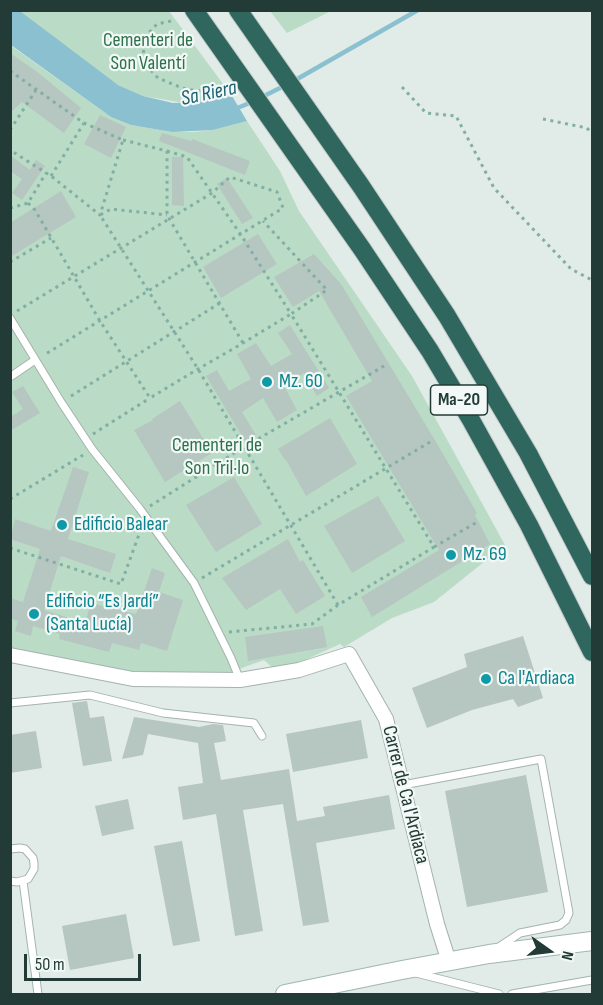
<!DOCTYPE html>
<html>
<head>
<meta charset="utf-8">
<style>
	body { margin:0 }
	#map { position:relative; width:603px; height:1005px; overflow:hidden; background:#e1ebe7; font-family:"Sofia Sans Condensed",sans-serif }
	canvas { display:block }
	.frame { position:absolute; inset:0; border:12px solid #223b36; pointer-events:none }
	.north { position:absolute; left:519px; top:921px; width:60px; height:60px; -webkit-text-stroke:4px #f1f8f5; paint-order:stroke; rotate:104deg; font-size:16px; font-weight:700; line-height:24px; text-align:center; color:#223b36 }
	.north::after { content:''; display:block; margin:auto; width:21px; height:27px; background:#223b36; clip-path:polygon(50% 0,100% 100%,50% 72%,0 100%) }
	.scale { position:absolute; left:24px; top:954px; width:117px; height:27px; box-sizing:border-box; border:3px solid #223b36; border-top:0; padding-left:8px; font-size:18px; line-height:21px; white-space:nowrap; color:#223b36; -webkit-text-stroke:4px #f1f8f5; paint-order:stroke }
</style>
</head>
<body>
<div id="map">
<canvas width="603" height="1005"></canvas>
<div class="frame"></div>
<div class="north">N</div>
<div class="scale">50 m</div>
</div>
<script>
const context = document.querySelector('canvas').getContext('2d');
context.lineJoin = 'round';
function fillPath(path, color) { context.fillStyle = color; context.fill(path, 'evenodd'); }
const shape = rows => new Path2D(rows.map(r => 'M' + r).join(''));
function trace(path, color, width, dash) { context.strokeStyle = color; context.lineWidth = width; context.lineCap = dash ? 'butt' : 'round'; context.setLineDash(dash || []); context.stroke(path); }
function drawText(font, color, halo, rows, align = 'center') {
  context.font = font + ' "Sofia Sans Condensed",sans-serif'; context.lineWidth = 4.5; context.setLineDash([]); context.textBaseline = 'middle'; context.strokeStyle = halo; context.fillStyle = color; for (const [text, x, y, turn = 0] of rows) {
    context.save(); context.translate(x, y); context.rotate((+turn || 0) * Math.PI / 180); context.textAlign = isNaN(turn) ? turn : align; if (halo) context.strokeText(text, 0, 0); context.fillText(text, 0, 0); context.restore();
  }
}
fillPath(shape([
	[20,11,169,11,232,96,211,101,184,103,143,96,118,85,97,71],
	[270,11,331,11,287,33],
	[10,45,111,117,131,125,172,132,193,132,213,130,247,121,280,171,299,211,412,376,505,545,434,602,392,618,344,647,340,644,296,664,275,670,264,660,228,673,182,676,135,673,66,661,11,648]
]), '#badcc6');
fillPath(shape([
	[10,11,20,11,118,85,143,96,173,103,200,102,232,96,247,121,213,130,172,132,131,125,111,117,11,45]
]), '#8ac0cf');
trace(shape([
	[292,82,418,10],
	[260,98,284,86],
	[235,109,252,102]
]), '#8ac0cf', 4.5);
fillPath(shape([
	[10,53,36,71,81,108,64,133,22,102,10,113],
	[100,115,126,127,111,158,84,144],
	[162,133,192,141,192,139,250,161,245,175,159,141],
	[10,155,30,170,36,160,45,166,22,200,12,193,22,179,10,171],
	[172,157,183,157,184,206,172,205],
	[227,178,253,218,242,224,217,184],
	[61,191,76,217,10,257,10,223],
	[258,234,277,264,221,298,203,267],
	[314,254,341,284,439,447,477,513,475,515,490,544,372,617,361,597,439,550,346,396,372,381,319,291,293,307,274,277],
	[290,325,329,388,317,396,304,373,284,386,297,410,277,422,263,398,242,412,256,435,245,441,206,376,217,370,229,391,251,379,237,354,256,343,271,366,292,354,278,333],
	[23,386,40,413,10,431,10,417,23,409,12,392],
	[180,401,212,453,165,482,134,430,153,420,152,419],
	[330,418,357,464,306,496,286,460,285,460,278,449],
	[73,467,89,472,68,539,116,554,110,573,61,556,44,610,85,623,91,603,136,614,152,568,165,573,159,592,183,600,167,651,141,643,139,650,112,643,109,652,59,639,60,634,33,626,31,636,15,631,18,621,10,618,10,598,23,602,40,549,10,539,15,519,51,531],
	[234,477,262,524,216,552,186,505],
	[378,496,405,541,352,573,324,526],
	[288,539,300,562,303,560,325,596,296,614,280,589,246,610,222,578],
	[323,626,327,647,248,661,245,637],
	[523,636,543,698,518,707,513,699,472,710,427,728,412,688,467,667,464,654],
	[87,701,90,718,104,716,112,761,83,766,72,703],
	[134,717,199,727,213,724,223,725,226,741,214,743,221,780,289,769,297,821,325,816,323,807,389,795,395,829,316,843,329,922,303,926,283,804,243,810,263,931,235,936,216,814,183,820,178,787,203,783,198,743,148,734,143,755,122,759],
	[361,720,368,758,293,772,286,734],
	[36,731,42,768,10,773,10,735],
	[526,775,548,892,467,907,445,791],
	[128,799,134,829,102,836,95,806],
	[182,841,200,941,173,946,154,846],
	[126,914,134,958,70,970,62,926]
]), '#b6c6c0');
const service = shape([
	[10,318,61,402,92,449,140,509,194,583,231,658,240,680],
	[10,377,35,360],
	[10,703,90,695,163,713,254,723,262,736],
	[403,785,541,759,569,913,566,920,560,925,520,933,499,947],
	[10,849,20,848,25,849,33,858,34,863,34,869,28,879,17,882,10,881],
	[23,881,38,994],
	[416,973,499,994],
	[512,994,592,980]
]);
const minor = shape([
	[10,655,133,679,240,680,299,670,349,654,386,719,437,924,449,962]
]);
const secondary = shape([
	[285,994,402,970,489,954,592,941]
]);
const motorway = shape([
	[194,10,362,249,430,351,471,420,529,525,592,652],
	[238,10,361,186,447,316,528,453,592,576]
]);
trace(service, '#a4b3ae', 9);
trace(minor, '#a4b3ae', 16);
trace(secondary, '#a0b7b0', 20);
trace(motorway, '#c1c8c7', 20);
trace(shape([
	[171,21,157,24,145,37,143,56,148,67,158,78,182,88,197,91,219,90],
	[10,71,84,123,123,140,100,215,51,176,10,150],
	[402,87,426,113,456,116,494,188,571,269,592,280],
	[543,119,587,128,592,134],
	[10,130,36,90],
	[123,140,167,151,167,215,243,343],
	[167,151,187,157,241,235,291,314,327,290,263,221],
	[51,176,84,123],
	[28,203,35,210,100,321,150,398,198,369,243,343,291,314,434,547,338,605,198,369,100,215,111,209,167,215],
	[10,208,28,203,46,173],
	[10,262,51,238],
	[17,311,212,193,230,177,277,192,283,208,44,355],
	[71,396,220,303],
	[93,434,150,398],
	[10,499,83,455],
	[150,506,244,447,384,366],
	[434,547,479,521],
	[10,548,121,584,141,529],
	[202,578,430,442],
	[229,632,312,624,338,605]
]), '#82aea3', 3, [3, 4.5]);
trace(service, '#fff', 7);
trace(minor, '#fff', 14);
trace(secondary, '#fff', 18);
trace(motorway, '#2f675f', 18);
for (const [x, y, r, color] of [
	[267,382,6,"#0f9aa8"],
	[62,525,6,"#0f9aa8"],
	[451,555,6,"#0f9aa8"],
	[34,614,6,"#0f9aa8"],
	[486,679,6,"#0f9aa8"]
]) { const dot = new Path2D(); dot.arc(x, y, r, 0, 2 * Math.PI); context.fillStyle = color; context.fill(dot); trace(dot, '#f1f8f5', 2); }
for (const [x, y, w] of [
	[459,400,57]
]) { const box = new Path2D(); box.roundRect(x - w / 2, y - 15, w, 30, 4.5); context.fillStyle = '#f1f8f5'; context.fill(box); trace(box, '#223b36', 1.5); }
drawText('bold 18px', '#223b36', null, [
	["Ma-20",459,400]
]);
drawText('20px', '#2d714c', '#f1f8f5', [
	["Cementeri de",148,41],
	["Son Valentí",148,64],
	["Cementeri de",217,446],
	["Son Tril·lo",217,469]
]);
drawText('20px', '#0d838f', '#f1f8f5', [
	["Mz. 60",279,382],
	["Edificio Balear",74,525],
	["Mz. 69",463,555],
	["Edificio “Es Jardí”",46,602],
	["(Santa Lucía)",46,625],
	["Ca l'Ardiaca",498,679]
], 'left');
drawText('20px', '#223b36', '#f1f8f5', [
	["Carrer de Ca l'Ardiaca",405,795,76]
]);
drawText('italic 21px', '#1e6175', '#f1f8f5', [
	["Sa Riera",209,94,-12]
]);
</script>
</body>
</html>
